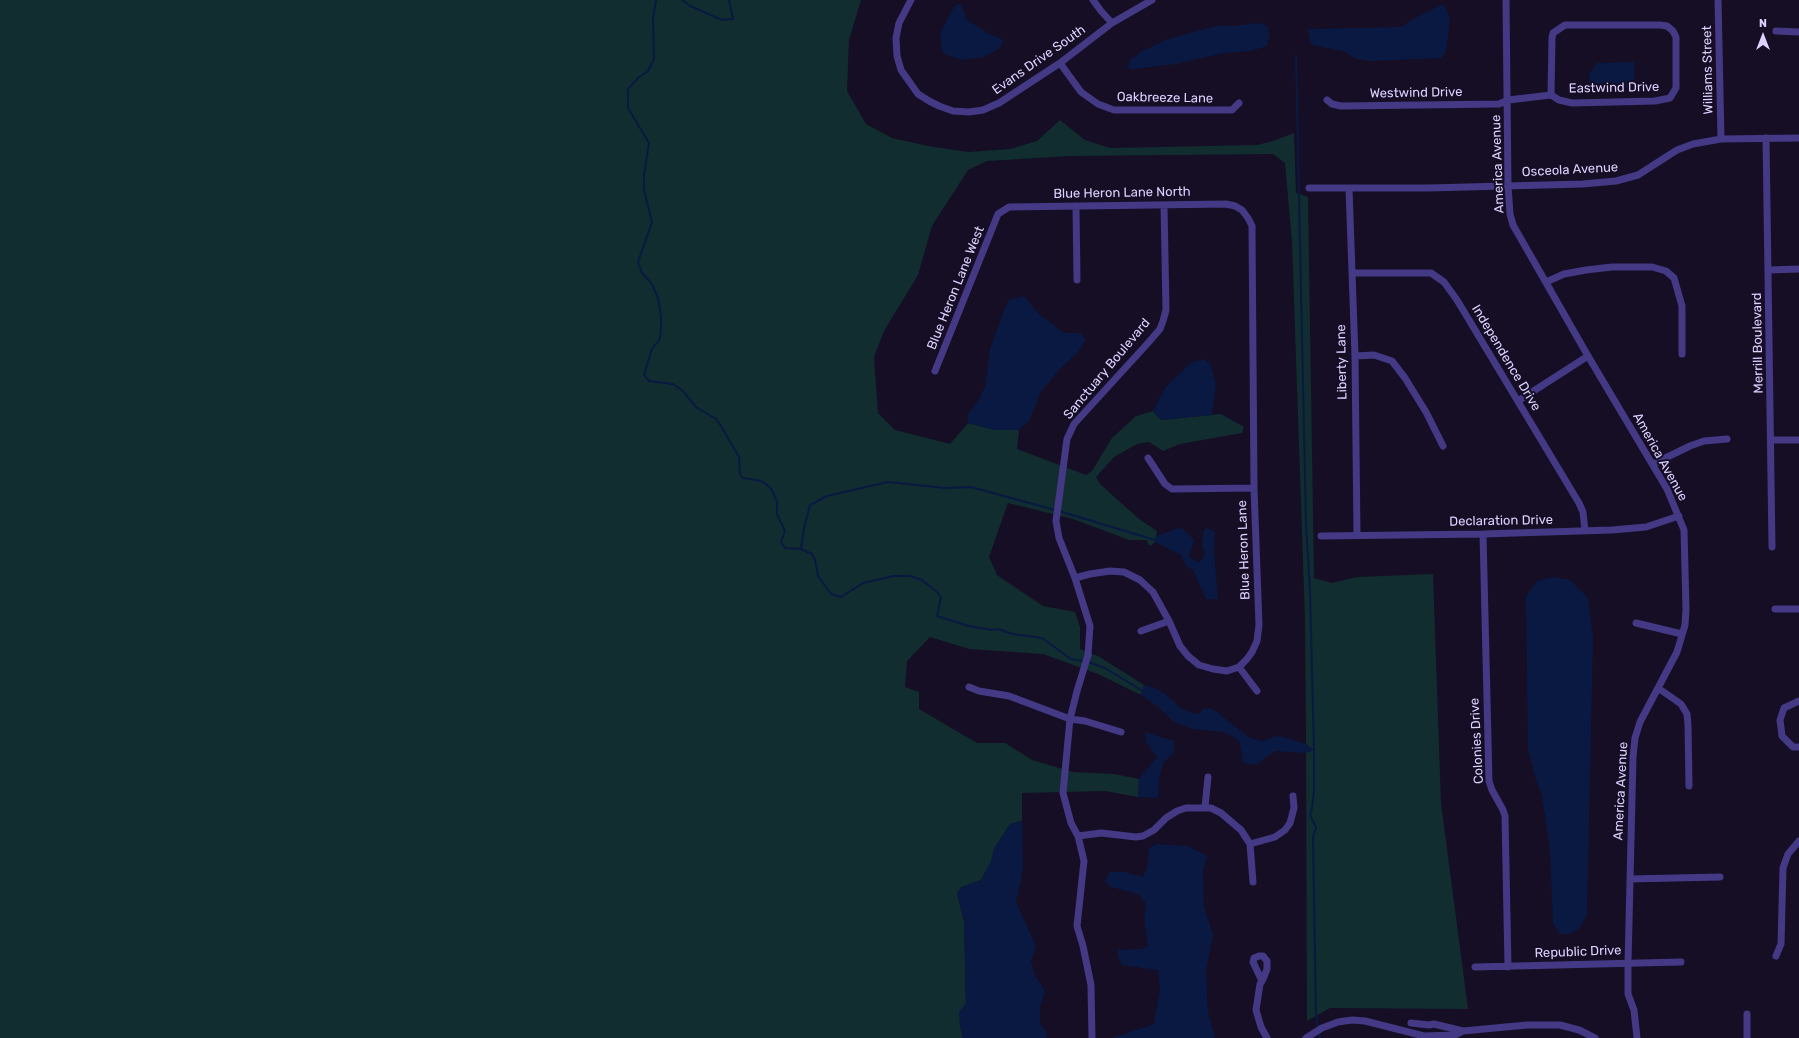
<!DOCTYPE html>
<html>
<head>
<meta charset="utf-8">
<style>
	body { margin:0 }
	#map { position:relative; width:1799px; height:1038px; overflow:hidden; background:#150e25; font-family:Rubik,sans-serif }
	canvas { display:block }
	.north { position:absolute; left:1743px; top:16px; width:40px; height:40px; -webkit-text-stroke:3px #150e25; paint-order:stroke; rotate:0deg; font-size:11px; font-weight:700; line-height:16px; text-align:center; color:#dcd2ff }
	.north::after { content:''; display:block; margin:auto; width:14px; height:18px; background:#dcd2ff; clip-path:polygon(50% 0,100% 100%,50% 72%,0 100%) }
</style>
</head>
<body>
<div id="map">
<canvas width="1799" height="1038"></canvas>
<div class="north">N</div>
</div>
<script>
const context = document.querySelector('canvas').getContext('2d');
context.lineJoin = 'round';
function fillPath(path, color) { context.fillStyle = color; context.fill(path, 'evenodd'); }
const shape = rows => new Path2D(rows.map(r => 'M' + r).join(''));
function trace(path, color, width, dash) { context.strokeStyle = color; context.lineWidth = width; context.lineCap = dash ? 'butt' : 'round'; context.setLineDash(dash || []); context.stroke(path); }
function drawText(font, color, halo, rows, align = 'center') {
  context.font = font + ' Rubik,sans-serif'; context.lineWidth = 4; context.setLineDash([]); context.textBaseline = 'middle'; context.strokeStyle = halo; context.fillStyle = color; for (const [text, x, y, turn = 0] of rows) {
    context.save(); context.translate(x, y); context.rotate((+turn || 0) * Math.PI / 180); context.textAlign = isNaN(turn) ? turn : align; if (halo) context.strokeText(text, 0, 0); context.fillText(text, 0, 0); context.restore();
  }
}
fillPath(shape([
	[0,0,861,0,849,40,847,91,866,124,892,138,928,146,968,152,1010,149,1037,141,1060,120,1085,140,1110,148,1257,145,1273,141,1294,133,1296,193,1308,197,1314,578,1332,583,1357,577,1433,574,1441,803,1468,1009,1330,1008,1307,1021,1306,753,1313,750,1306,744,1305,619,1292,242,1285,163,1273,154,1070,156,987,161,968,170,932,226,918,275,884,331,874,357,878,413,895,430,950,444,968,423,995,430,1019,430,1017,449,1086,475,1092,471,1112,438,1136,416,1153,411,1161,420,1221,414,1244,427,1242,433,1180,444,1163,451,1149,442,1137,444,1114,457,1096,477,1100,484,1139,519,1157,531,1155,542,1150,546,1146,540,1129,540,1073,519,1008,503,989,557,997,575,1043,606,1075,612,1080,627,1080,649,1098,656,1144,685,1141,695,1098,674,1043,654,969,649,930,637,907,661,905,687,919,692,919,709,977,743,1005,743,1032,760,1073,772,1114,774,1139,779,1138,797,1105,791,1022,793,1022,821,1010,824,994,849,991,862,981,880,962,887,957,893,964,921,966,1004,960,1026,963,1038,0,1038]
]), '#112d2f');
fillPath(shape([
	[957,4,960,4,963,9,967,20,991,35,1000,38,1003,41,1000,48,984,57,962,60,944,54,942,50,940,33,954,7],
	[1443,4,1447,11,1450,19,1446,52,1441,58,1369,61,1356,59,1343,51,1312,45,1309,37,1308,29,1401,27,1417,17],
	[1258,23,1267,26,1270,35,1267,46,1251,51,1224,53,1176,64,1134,69,1128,68,1130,60,1142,51,1168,39,1216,26,1234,26],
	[1634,62,1634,89,1590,88,1589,75,1597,63],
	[1024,296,1037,312,1061,331,1066,333,1080,333,1086,339,1079,351,1057,372,1041,392,1029,421,1019,430,995,430,968,423,968,414,978,401,985,387,990,349,1008,300],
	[1204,359,1211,365,1216,384,1212,415,1161,420,1153,411,1165,388,1192,362],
	[1179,528,1183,529,1194,540,1189,557,1197,562,1201,561,1205,555,1202,545,1204,530,1207,528,1215,532,1214,550,1218,599,1206,599,1193,570,1187,567,1181,555,1155,542,1156,536],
	[1553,577,1570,580,1588,598,1593,638,1587,914,1580,928,1570,934,1560,934,1553,924,1550,850,1542,795,1535,777,1528,749,1526,596,1537,581],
	[1144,685,1155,688,1164,693,1182,709,1192,713,1199,714,1204,708,1213,709,1250,738,1263,741,1276,736,1283,737,1306,744,1314,750,1306,753,1276,751,1263,759,1258,765,1243,763,1240,743,1237,739,1223,732,1192,729,1173,721,1157,706,1141,695],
	[1145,732,1174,741,1174,752,1163,764,1159,780,1158,798,1138,797,1139,779,1157,757,1146,742],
	[1022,821,1023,870,1016,902,1036,946,1031,961,1035,976,1045,990,1040,1008,1040,1024,1047,1033,1046,1038,963,1038,960,1026,959,1012,966,1003,964,921,957,893,962,887,981,880,991,862,994,849,1010,824],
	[1156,844,1188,846,1207,856,1203,871,1204,907,1213,935,1206,970,1208,1011,1215,1038,1112,1038,1154,1024,1160,989,1158,970,1122,965,1118,957,1118,950,1141,949,1148,946,1144,919,1146,904,1138,894,1111,887,1105,881,1110,872,1125,872,1143,877,1147,868,1149,848]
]), '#0a1942');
trace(shape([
	[656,0,653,19,654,59,648,71,639,77,628,89,628,108,649,143,644,175,644,190,652,222,638,262,642,273,652,284,658,298,661,316,661,328,660,339,652,349,644,375,649,381,673,384,683,391,696,407,716,419,721,426,739,457,740,474,743,478,761,481,766,484,772,490,777,502,777,514,785,531,781,542,785,548,801,549,812,554,815,560,818,576,831,594,841,597,863,583,894,576,910,576,922,580,937,592,941,597,937,616,969,626,992,630,998,629,1013,634,1042,638,1071,659,1083,661],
	[682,0,690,6,722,20,733,19,729,0],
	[1296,56,1306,524,1310,591,1314,750,1314,791,1312,808,1310,815,1316,827,1313,837,1316,1014,1318,1028],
	[1059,511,1155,540],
	[801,549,804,528,810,505,827,496,888,482,945,488,971,487,1055,510],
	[1088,662,1105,668,1141,690],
	[1319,1032,1320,1038]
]), '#0a1942', 2);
trace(shape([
	[911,0,899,23,896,38,897,56,901,70,918,94,929,101,939,106,953,111,969,112,983,110,999,103,1060,63,1112,23,1152,0],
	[1093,0,1101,11,1112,23],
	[1506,0,1508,185,1510,214,1513,225,1588,356,1667,489,1684,530,1686,609,1685,625,1677,652,1640,722,1635,738,1633,757,1628,963,1628,994,1634,1010,1637,1038],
	[1718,0,1721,139],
	[1776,31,1799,32],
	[1060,63,1081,92,1098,104,1114,110,1232,110,1239,103],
	[1327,100,1332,104,1341,106,1499,104,1508,100,1551,95,1559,100,1572,103,1655,101,1670,98,1676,88,1676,37,1673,31,1667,26,1660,25,1565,25,1553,33,1552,38,1551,95],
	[1766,138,1772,547],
	[1309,188,1428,188,1583,184,1616,181,1638,175,1677,150,1693,144,1721,139,1799,138],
	[1349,188,1355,356,1357,535],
	[1076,206,1077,280],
	[1769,270,1799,269],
	[1352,273,1431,273,1444,282,1457,300,1579,503,1583,512,1585,531],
	[1546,282,1564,274,1586,270,1612,267,1652,267,1666,271,1674,278,1682,306,1682,354],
	[1355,356,1374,355,1392,361,1405,378,1426,412,1443,446],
	[935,371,998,214,1009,207,1226,204,1235,206,1242,210,1248,218,1252,226,1254,488,1259,625,1257,641,1252,652,1247,659,1239,667,1227,671,1213,669,1199,665,1188,656,1180,646,1169,621,1153,592,1140,580,1124,572,1110,571,1090,574,1075,578],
	[1518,401,1588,356],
	[1771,440,1799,440],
	[1148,458,1165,484,1172,489,1254,488],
	[1653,464,1690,446,1704,441,1727,439],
	[1483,534,1489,781,1492,790,1503,810,1505,816,1508,967],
	[1321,536,1483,534,1612,530,1646,527,1679,516],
	[1775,609,1799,609],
	[1636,623,1682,634],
	[1141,631,1169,621],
	[1239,667,1257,691],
	[969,687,979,691,1009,696,1070,719,1085,721,1121,732],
	[1658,688,1681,704,1687,714,1688,725,1689,786],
	[1799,701,1784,708,1780,720,1782,736,1793,747,1799,747],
	[1205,807,1208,777],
	[1078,836,1101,833,1136,837,1143,836,1154,830,1166,818,1177,811,1186,808,1211,808,1221,813,1241,830,1250,844,1253,882],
	[1250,844,1275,837,1285,830,1290,823,1294,808,1293,796],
	[1630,879,1720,877],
	[1776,956,1781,944,1783,868,1788,854,1799,841],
	[1475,967,1681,962],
	[1262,981,1253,962,1254,958,1259,956,1263,956,1267,961,1267,969,1264,977,1262,981,1260,984,1256,1010,1261,1027,1267,1038],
	[1747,1014,1747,1038],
	[1411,1023,1429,1025,1434,1024,1463,1031],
	[1092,1038,1091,985,1083,946,1077,926,1084,861,1078,836,1071,823,1063,793,1070,719,1077,691,1088,655,1090,626,1075,578,1059,538,1056,521,1067,439,1074,424,1148,343,1160,329,1163,321,1166,310,1164,205],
	[1306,1038,1322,1028,1338,1022,1352,1020,1365,1021,1424,1036,1455,1035,1463,1031,1527,1025,1560,1025,1579,1030,1595,1038]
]), '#443984', 7);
drawText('13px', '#dcd2ff', '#150e25', [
	["Evans Drive South",1039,60,-35],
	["Williams Street",1708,70,-91],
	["Eastwind Drive",1614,88,-1],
	["Westwind Drive",1416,93,-1],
	["Oakbreeze Lane",1165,98,1],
	["America Avenue",1498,164,-92],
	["Osceola Avenue",1570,170,-3],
	["Blue Heron Lane North",1122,193,-1],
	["Blue Heron Lane West",956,288,-68],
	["Merrill Boulevard",1758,343,-91],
	["Independence Drive",1506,358,59],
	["Liberty Lane",1342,362,-91],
	["Sanctuary Boulevard",1107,369,-50],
	["America Avenue",1660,457,61],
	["Declaration Drive",1501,521,-1],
	["Blue Heron Lane",1244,550,-92],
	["Colonies Drive",1477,741,-93],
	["America Avenue",1621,791,-87],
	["Republic Drive",1578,952,-2]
]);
</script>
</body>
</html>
